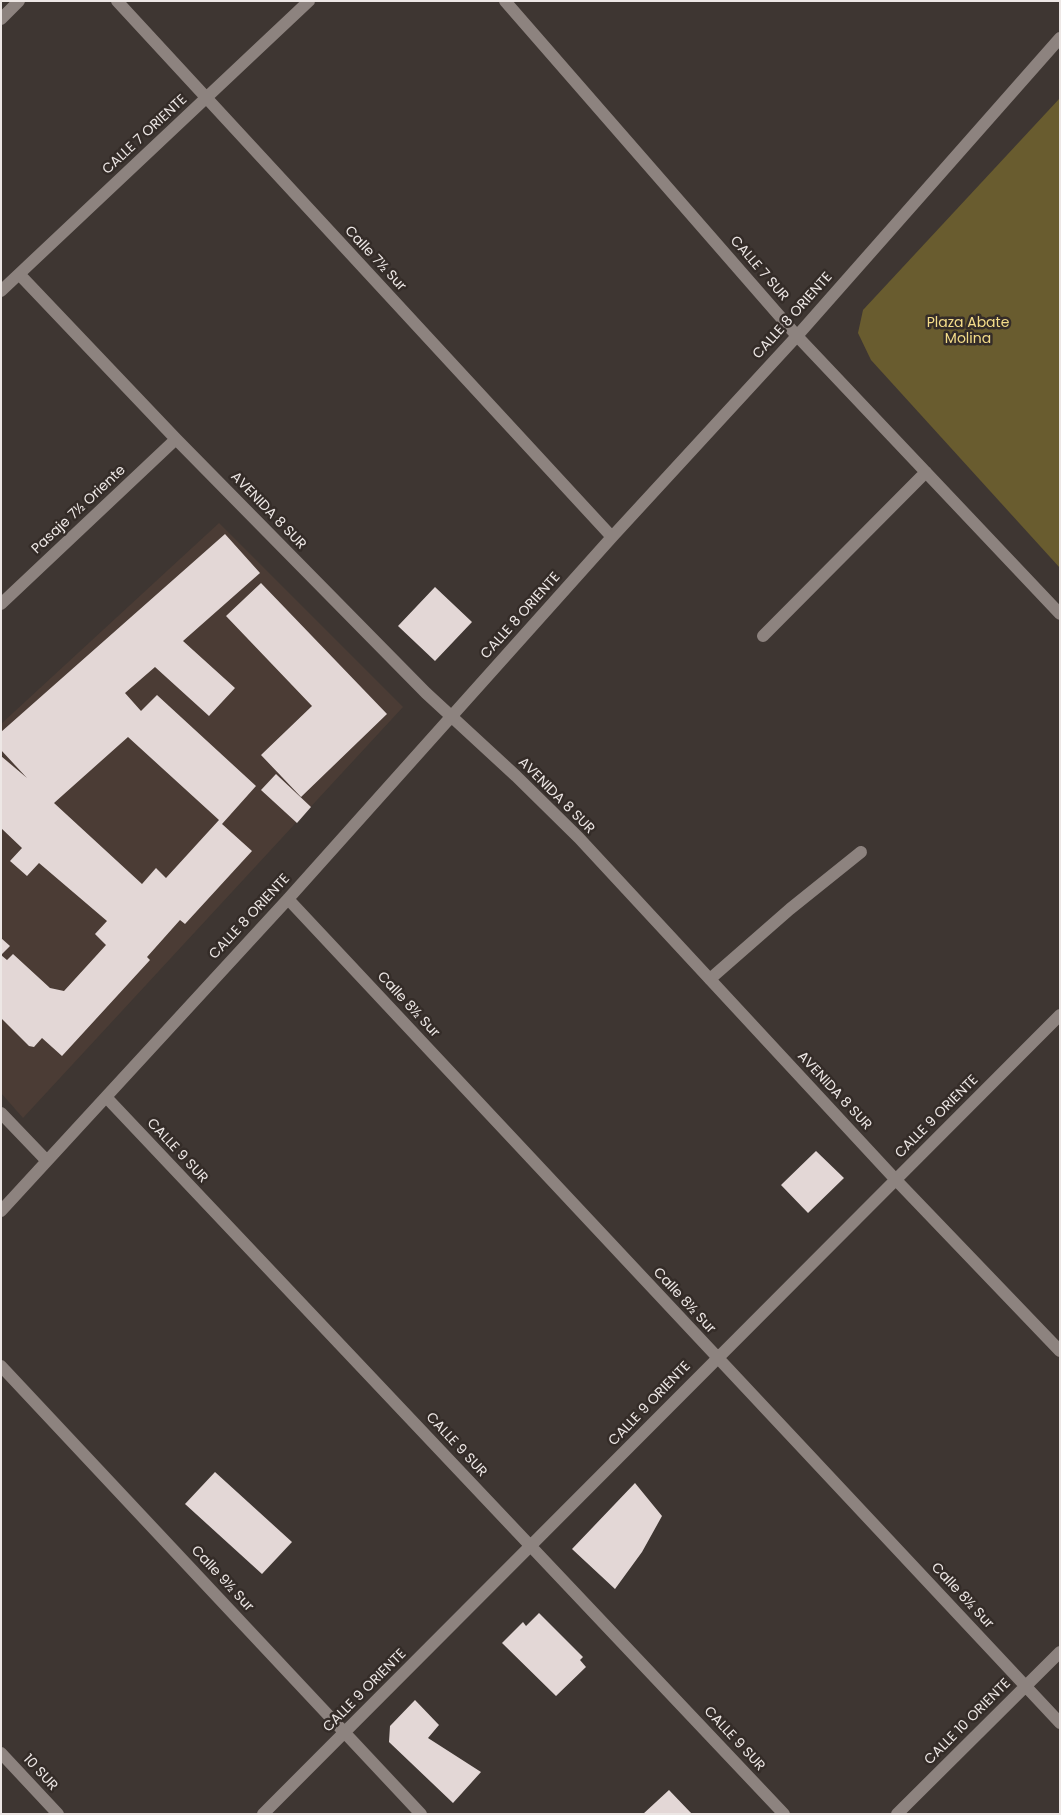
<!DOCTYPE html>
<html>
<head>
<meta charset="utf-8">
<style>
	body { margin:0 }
	#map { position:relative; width:1061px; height:1815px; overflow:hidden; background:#3e3632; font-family:Poppins,sans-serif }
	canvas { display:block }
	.frame { position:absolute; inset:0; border:2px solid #ede7e5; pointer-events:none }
</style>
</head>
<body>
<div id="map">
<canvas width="1061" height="1815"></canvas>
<div class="frame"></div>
</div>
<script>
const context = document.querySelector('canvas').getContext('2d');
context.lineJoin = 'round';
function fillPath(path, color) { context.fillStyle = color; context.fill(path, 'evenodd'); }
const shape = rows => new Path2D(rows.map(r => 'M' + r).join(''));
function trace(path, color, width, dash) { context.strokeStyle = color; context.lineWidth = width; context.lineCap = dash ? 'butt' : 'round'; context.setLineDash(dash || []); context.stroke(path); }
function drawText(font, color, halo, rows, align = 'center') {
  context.font = font + ' Poppins,sans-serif'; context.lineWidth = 5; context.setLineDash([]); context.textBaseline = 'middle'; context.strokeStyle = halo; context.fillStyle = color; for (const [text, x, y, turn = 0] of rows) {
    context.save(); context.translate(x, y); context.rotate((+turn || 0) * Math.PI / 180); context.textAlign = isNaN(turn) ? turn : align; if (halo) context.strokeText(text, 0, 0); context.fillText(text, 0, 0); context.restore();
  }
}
fillPath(shape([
	[219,523,403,707,23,1118,1,1093,1,724]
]), '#4b3c35');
fillPath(shape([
	[1060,98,1060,568,871,360,858,333,863,310]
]), '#695c2f');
fillPath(shape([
	[225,534,260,573,183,641,235,688,209,716,155,667,125,693,141,711,157,695,256,786,222,824,252,851,185,924,180,920,147,957,150,960,62,1056,42,1038,34,1047,29,1046,1,1018,1,938,10,946,1,955,7,960,13,954,50,988,64,991,106,945,95,934,107,921,39,863,27,876,10,861,22,848,1,828,1,756,27,778,1,750,1,732],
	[128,737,219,820,166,878,156,868,142,884,54,803],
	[261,583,387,714,301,797,261,755,312,706,226,616],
	[435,587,472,622,435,661,398,626],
	[276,774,311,807,297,823,261,790],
	[816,1151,844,1178,808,1213,781,1185],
	[215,1472,292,1542,262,1574,185,1504],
	[635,1483,662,1516,642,1552,615,1589,572,1549],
	[539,1613,583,1657,580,1660,586,1667,556,1696,502,1643,523,1622,526,1626],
	[415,1700,439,1725,428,1738,481,1772,453,1803,389,1742,390,1726],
	[669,1790,692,1814,643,1814]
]), '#e3d7d6');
trace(shape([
	[710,979,790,909,861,852]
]), '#8d837f', 12);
trace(shape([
	[117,1,612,537],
	[505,1,797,336,1060,614],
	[1,19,19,1],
	[19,274,176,439,426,693,516,776,579,838,896,1180,1060,1351],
	[1,291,309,1],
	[1,604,176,439],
	[763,636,926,472],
	[288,899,1060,1723],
	[106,1097,784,1814],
	[1,1113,47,1161],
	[1,1211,288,899,612,537,797,336,1060,38],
	[1,1366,421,1814],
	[1,1753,58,1814],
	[263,1814,1060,1015],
	[897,1814,1060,1652]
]), '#8d837f', 12);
drawText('14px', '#ede7e5', '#342c28', [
	["CALLE 7 ORIENTE",145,135,-43],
	["Calle 7½ Sur",375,259,47],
	["CALLE 7 SUR",759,269,49],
	["CALLE 8 ORIENTE",793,316,-48],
	["Pasaje 7½ Oriente",79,510,-43],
	["AVENIDA 8 SUR",268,511,46],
	["CALLE 8 ORIENTE",521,616,-48],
	["AVENIDA 8 SUR",556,796,45],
	["CALLE 8 ORIENTE",250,917,-47],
	["Calle 8½ Sur",408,1005,47],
	["AVENIDA 8 SUR",834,1091,47],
	["CALLE 9 ORIENTE",937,1117,-45],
	["CALLE 9 SUR",177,1151,47],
	["Calle 8½ Sur",684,1301,47],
	["CALLE 9 ORIENTE",650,1404,-46],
	["CALLE 9 SUR",456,1445,47],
	["Calle 9½ Sur",222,1579,47],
	["Calle 8½ Sur",962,1596,47],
	["CALLE 9 ORIENTE",365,1691,-45],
	["CALLE 10 ORIENTE",968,1722,-45],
	["CALLE 9 SUR",734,1739,47],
	["10 SUR",40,1773,47]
]);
drawText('14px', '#f4dc89', '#342c28', [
	["Plaza Abate",968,323],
	["Molina",968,339]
]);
</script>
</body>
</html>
